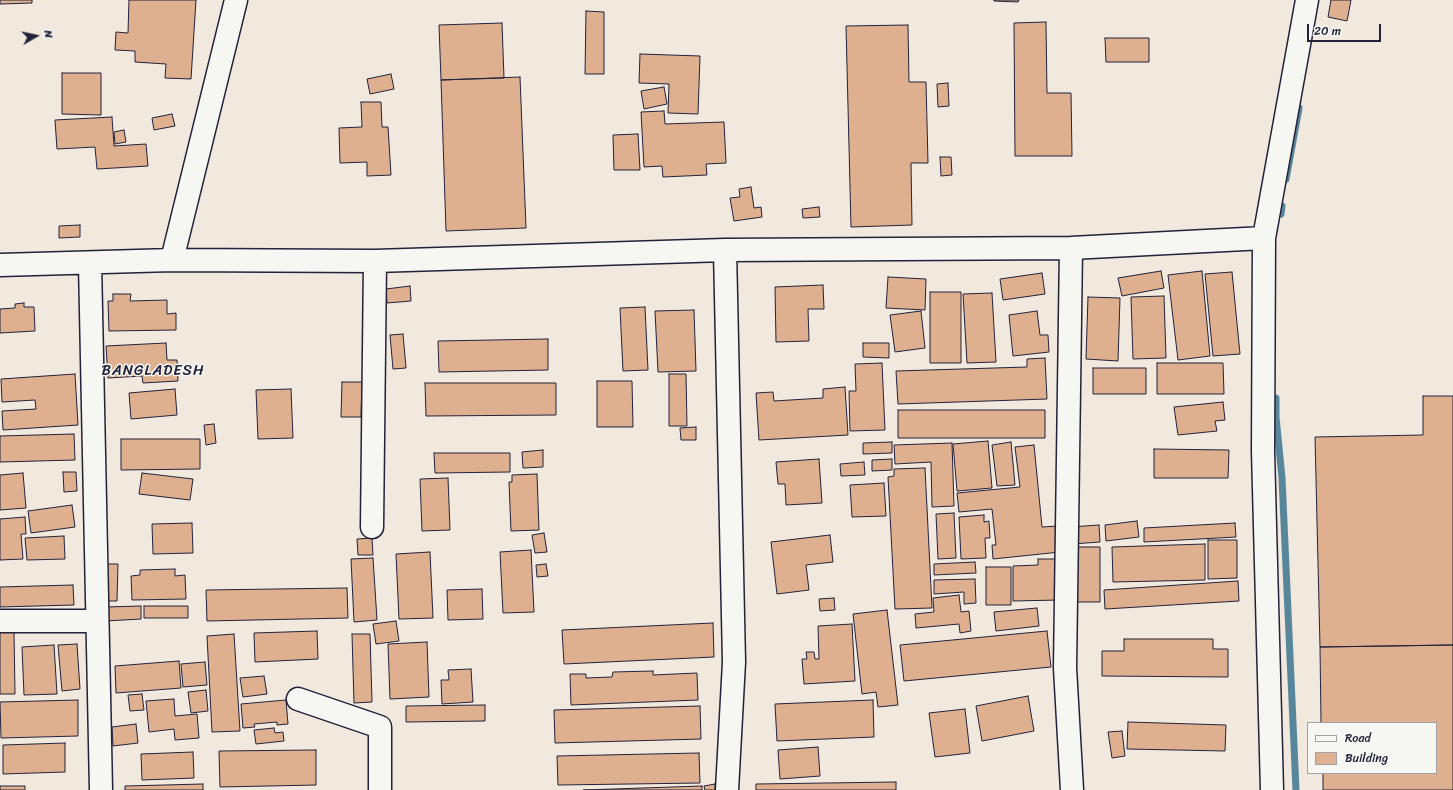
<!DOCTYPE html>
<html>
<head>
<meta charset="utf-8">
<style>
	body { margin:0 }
	#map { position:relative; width:1453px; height:790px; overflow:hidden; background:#f1e8de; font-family:Sriracha,sans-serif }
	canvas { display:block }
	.legend { position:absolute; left:1307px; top:722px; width:130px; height:52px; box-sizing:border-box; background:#f6f6f2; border:1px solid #a1a1a9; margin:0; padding:5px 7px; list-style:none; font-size:12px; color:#22223b }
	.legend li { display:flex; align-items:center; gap:8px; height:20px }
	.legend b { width:20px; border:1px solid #a1a1a9 }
	.north { position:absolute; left:16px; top:16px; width:40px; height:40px; -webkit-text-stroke:3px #f6f6f2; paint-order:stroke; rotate:81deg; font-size:11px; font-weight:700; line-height:16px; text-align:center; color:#22223b }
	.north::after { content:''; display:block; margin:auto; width:14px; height:18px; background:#22223b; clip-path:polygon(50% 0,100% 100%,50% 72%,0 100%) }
	.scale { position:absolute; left:1307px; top:24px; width:74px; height:18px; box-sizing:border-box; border:2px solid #22223b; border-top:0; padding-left:5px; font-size:12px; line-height:14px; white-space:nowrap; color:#22223b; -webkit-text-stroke:3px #f6f6f2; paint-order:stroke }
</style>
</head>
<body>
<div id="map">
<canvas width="1453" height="790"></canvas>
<ul class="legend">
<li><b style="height:5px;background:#f6f6f2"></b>Road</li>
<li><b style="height:11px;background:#dfb090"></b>Building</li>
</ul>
<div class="north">N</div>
<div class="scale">20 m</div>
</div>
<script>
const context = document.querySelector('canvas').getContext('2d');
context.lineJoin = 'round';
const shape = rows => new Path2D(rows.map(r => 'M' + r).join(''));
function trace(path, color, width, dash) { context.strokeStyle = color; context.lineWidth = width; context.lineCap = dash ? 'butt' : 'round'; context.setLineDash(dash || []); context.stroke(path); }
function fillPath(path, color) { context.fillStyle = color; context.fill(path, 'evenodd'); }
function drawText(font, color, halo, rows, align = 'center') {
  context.font = font + ' Sriracha,sans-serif'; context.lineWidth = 3; context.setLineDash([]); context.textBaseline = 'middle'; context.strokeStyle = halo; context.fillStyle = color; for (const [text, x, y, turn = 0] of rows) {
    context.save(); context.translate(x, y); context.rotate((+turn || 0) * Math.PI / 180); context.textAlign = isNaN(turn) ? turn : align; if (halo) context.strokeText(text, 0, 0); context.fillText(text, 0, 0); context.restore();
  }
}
trace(shape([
	[1286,179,1299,108],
	[1281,214,1282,206],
	[1276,398,1276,417,1282,478,1296,790]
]), '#58869a', 7);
const building = shape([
	[0,0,32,0,32,3,0,4,0,0],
	[129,0,196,0,191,79,165,78,166,64,135,62,135,51,115,50,116,32,128,33,129,0],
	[994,0,1019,0,1018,2,994,1,994,0],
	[1331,0,1351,0,1347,21,1328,17,1331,0],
	[586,11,604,12,604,74,585,74,586,11],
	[1046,22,1047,93,1071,93,1072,156,1015,156,1014,23,1046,22],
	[502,23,504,78,441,80,439,25,502,23],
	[908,25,909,82,926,82,928,163,911,163,912,225,851,227,846,26,908,25],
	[1105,38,1149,38,1149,62,1106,62,1105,38],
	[640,54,700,56,698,114,668,113,669,84,639,83,640,54],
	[62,73,101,73,101,115,62,114,62,73],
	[391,74,394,89,370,94,367,79,391,74],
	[520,77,526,228,446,231,441,80,520,77],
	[948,83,949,106,938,107,937,84,948,83],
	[664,87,667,104,644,109,641,91,664,87],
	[361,102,381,102,382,127,388,127,391,175,367,176,367,162,340,163,339,128,362,127,361,102],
	[664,111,665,124,724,122,726,163,706,164,707,175,663,177,662,166,644,167,641,112,664,111],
	[172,114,175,126,154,130,152,118,172,114],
	[112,117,114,146,146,144,148,166,97,169,95,147,57,149,55,120,112,117],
	[124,130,126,142,115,144,114,132,124,130],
	[638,134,640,170,614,170,613,135,638,134],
	[940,157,951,157,952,175,941,176,940,157],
	[751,187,754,208,761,207,762,217,734,221,730,198,740,197,739,189,751,187],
	[819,207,820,217,803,218,802,209,819,207],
	[80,225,80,237,59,238,59,226,80,225],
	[1161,271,1164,288,1122,296,1118,278,1161,271],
	[1202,271,1210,356,1178,360,1168,275,1202,271],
	[1232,272,1240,354,1213,356,1205,274,1232,272],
	[1042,273,1045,294,1003,300,1000,279,1042,273],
	[888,277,926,279,925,310,886,308,888,277],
	[823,285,824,309,808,309,809,341,776,342,775,287,823,285],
	[410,286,411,301,387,303,386,289,410,286],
	[930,292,961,292,961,363,930,363,930,292],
	[992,293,996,362,967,363,963,294,992,293],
	[113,294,131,294,130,301,167,300,167,314,176,313,176,330,109,331,108,301,113,301,113,294],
	[1164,296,1166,358,1133,359,1131,297,1164,296],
	[1088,297,1120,298,1118,361,1086,359,1088,297],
	[24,303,24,307,34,307,35,331,0,333,0,309,15,308,15,304,24,303],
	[645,307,648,370,623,371,620,308,645,307],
	[694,310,696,371,658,372,655,311,694,310],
	[921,311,925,348,895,352,890,315,921,311],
	[1037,311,1040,335,1048,335,1049,352,1013,356,1009,315,1037,311],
	[403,334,406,368,393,369,390,335,403,334],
	[548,339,548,370,439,372,438,341,548,339],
	[166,343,167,360,177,360,178,381,143,383,142,376,108,378,106,346,166,343],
	[863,343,889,343,889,358,863,357,863,343],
	[1045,358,1047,399,898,404,896,371,1027,367,1027,359,1045,358],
	[882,363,885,430,850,431,849,391,856,391,855,364,882,363],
	[1157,363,1223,363,1224,394,1157,394,1157,363],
	[1093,368,1146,368,1146,394,1093,394,1093,368],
	[75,374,78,425,3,430,2,411,36,409,35,400,2,402,1,379,75,374],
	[669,374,686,374,687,426,669,426,669,374],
	[597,381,632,381,633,427,597,427,597,381],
	[342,382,362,382,361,417,341,417,342,382],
	[425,383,556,383,556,415,426,416,425,383],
	[845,387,848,435,759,440,756,393,773,392,774,401,823,398,823,389,845,387],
	[175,389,177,415,131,419,129,393,175,389],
	[291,389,293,438,258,439,256,390,291,389],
	[1423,396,1453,396,1453,645,1320,647,1315,437,1423,435,1423,396],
	[1223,402,1225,420,1215,421,1217,431,1178,435,1174,407,1223,402],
	[898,410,1045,410,1045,438,898,438,898,410],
	[214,424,216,443,206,445,204,425,214,424],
	[696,427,696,440,681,440,680,428,696,427],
	[74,434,75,460,0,462,0,436,74,434],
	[121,439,200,439,200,469,121,470,121,439],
	[988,441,992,488,957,491,953,444,988,441],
	[892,442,892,453,863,454,863,443,892,442],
	[1011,442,1015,485,997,486,992,445,1011,442],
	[952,443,954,506,932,507,931,462,895,464,894,445,952,443],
	[1034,445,1042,527,1058,526,1060,552,993,559,992,545,996,545,992,509,959,512,957,493,1020,487,1015,447,1034,445],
	[1154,449,1229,450,1228,478,1154,478,1154,449],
	[543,450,543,467,523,468,522,452,543,450],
	[434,453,510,453,510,472,435,473,434,453],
	[819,459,822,503,786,505,785,484,778,484,776,462,819,459],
	[892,459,892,470,872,471,872,460,892,459],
	[864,462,865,475,841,476,840,464,864,462],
	[925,468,932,608,895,609,888,477,894,476,894,469,925,468],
	[63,472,76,472,77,491,64,492,63,472],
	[23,473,26,508,0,510,0,475,23,473],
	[142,473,193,479,190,500,139,494,142,473],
	[537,474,539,530,511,531,509,482,512,482,512,475,537,474],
	[448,478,450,530,422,531,420,479,448,478],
	[884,483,886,516,852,517,850,485,884,483],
	[72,505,75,527,31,533,28,511,72,505],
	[954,513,956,558,938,559,936,514,954,513],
	[984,515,984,522,989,521,990,538,985,538,986,558,961,559,959,517,984,515],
	[25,517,26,534,21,534,23,559,0,560,0,519,25,517],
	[1137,521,1139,537,1106,541,1105,525,1137,521],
	[192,523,193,553,153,554,152,524,192,523],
	[1235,523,1236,537,1144,542,1144,528,1235,523],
	[1099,525,1100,542,1072,544,1071,527,1099,525],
	[544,533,547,552,535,553,532,535,544,533],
	[830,535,833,562,806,565,809,590,777,594,771,542,830,535],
	[64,536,65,559,27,560,25,538,64,536],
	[372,538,373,555,358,555,357,539,372,538],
	[1208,540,1237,540,1237,578,1208,579,1208,540],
	[1205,544,1205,580,1113,582,1112,547,1205,544],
	[1073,547,1100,547,1100,602,1072,602,1073,547],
	[531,550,534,612,503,613,500,552,531,550],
	[430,552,433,618,399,619,396,554,430,552],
	[373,558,377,620,354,622,351,559,373,558],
	[1038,559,1060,559,1060,600,1013,601,1013,566,1038,565,1038,559],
	[975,562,976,573,934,575,934,564,975,562],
	[107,564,118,564,117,601,107,601,107,564],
	[546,564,548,576,537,577,536,565,546,564],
	[986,567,1011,567,1011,605,986,605,986,567],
	[175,569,175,576,185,575,186,599,132,600,131,576,140,575,140,570,175,569],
	[975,579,976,603,964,604,964,592,934,594,934,580,975,579],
	[1238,581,1239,601,1105,609,1104,590,1238,581],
	[73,585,74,605,0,607,0,587,73,585],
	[347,588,348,618,207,621,206,590,347,588],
	[482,589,483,619,448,620,447,590,482,589],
	[959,595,961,612,969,611,971,631,960,633,959,624,916,628,915,614,934,612,933,598,959,595],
	[834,598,835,610,820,611,819,599,834,598],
	[141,606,141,619,106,621,105,607,141,606],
	[144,606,188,606,188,618,144,618,144,606],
	[1037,608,1039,626,996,631,994,612,1037,608],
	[887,610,898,705,878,707,876,692,862,694,853,614,887,610],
	[396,621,399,641,376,644,373,624,396,621],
	[713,623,714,657,564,664,562,630,713,623],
	[852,624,855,681,804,684,802,659,807,659,806,652,814,652,815,659,819,659,818,626,852,624],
	[317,631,318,659,255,662,254,633,317,631],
	[1047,631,1051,667,904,681,900,645,1047,631],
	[0,632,14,632,15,694,0,694,0,632],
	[234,634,240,731,212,732,207,636,234,634],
	[352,634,370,634,372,702,354,703,352,634],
	[1124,639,1213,639,1213,649,1228,649,1228,677,1102,676,1102,651,1124,651,1124,639],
	[427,642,429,697,390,699,388,644,427,642],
	[77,644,80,689,62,691,58,645,77,644],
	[54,645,57,694,24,695,22,647,54,645],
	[1453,645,1453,790,1323,790,1323,773,1436,773,1436,723,1321,723,1320,647,1453,645],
	[179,661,181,688,116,693,115,666,179,661],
	[205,662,207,685,183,687,181,664,205,662],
	[471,669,473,702,442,704,441,680,449,680,448,670,471,669],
	[653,671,653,675,697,673,698,700,571,705,570,674,586,674,586,678,612,677,613,672,653,671],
	[264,676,267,694,243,697,240,678,264,676],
	[206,690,208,711,191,713,188,692,206,690],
	[142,694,144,710,130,711,128,695,142,694],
	[1028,696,1034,731,982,741,976,706,1028,696],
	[174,699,175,716,197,714,199,738,175,740,174,729,149,732,146,701,174,699],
	[78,700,78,736,1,738,0,702,78,700],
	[286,700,288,724,277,725,277,722,254,724,255,727,243,728,241,704,286,700],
	[873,700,874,737,777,741,775,704,873,700],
	[485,705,485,721,406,722,406,706,485,705],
	[700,706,701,739,555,743,554,710,700,706],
	[965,709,970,753,935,757,929,713,965,709],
	[1128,722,1226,725,1225,751,1127,749,1128,722],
	[136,724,138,743,113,746,112,727,136,724],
	[274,728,275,733,283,732,284,741,256,744,254,730,274,728],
	[1122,731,1125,756,1112,758,1108,732,1122,731],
	[65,743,65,772,3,774,3,745,65,743],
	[818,747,820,776,780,779,778,750,818,747],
	[316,750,316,785,220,787,219,751,316,750],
	[193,752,194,778,142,780,141,754,193,752],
	[699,753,700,783,558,785,557,756,699,753],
	[896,782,896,790,756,790,756,784,896,782],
	[203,784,203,790,125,790,125,786,203,784],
	[715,784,715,790,705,790,704,786,715,784],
	[0,786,25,786,25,790,0,790,0,786],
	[702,786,702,790,583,790,702,786]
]);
fillPath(building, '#dfb090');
trace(building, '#22223b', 1);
const street = shape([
	[1071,248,1065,668,1072,790],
	[725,250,734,662,727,790],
	[172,260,236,0],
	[90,263,101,790],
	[0,265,172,260,375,261,725,250,1071,248,1264,238],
	[372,527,375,261],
	[0,621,96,621],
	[298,699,380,727,380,790],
	[1272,790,1263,451,1264,238,1307,0]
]);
trace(street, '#22223b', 25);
trace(street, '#f6f6f2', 22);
context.letterSpacing = '1px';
drawText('15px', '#22223b', '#f6f6f2', [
	["BANGLADESH",153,371]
]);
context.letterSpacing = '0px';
</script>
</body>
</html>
